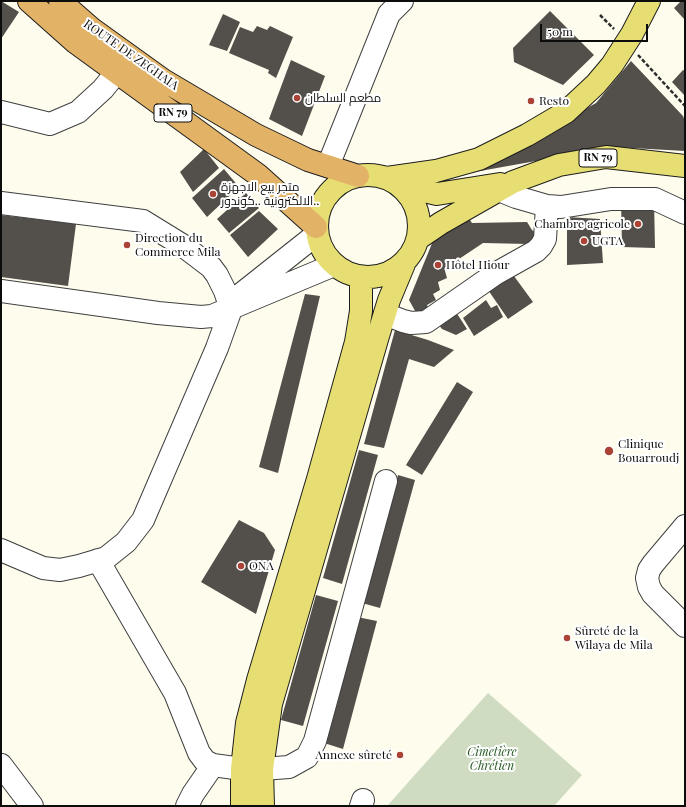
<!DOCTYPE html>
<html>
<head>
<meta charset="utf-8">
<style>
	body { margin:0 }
	#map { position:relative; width:686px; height:807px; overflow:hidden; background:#fdfced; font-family:"Playfair Display",serif }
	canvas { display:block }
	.frame { position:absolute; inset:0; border:2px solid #0c0c0c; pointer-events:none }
	.scale { position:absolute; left:540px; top:24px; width:108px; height:18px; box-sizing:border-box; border:2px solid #0c0c0c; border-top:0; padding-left:5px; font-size:12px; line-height:14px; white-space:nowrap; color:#0c0c0c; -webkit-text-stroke:3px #fff; paint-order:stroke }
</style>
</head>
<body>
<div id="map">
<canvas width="686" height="807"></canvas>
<div class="frame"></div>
<div class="scale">50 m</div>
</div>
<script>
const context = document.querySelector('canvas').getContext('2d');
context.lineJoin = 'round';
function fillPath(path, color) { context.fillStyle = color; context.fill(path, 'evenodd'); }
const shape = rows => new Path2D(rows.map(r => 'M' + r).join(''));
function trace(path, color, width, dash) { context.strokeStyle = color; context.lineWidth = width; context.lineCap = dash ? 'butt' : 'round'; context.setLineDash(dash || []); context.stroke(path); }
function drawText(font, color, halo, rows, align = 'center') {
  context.font = font + ' "Playfair Display",Cairo,serif'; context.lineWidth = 4; context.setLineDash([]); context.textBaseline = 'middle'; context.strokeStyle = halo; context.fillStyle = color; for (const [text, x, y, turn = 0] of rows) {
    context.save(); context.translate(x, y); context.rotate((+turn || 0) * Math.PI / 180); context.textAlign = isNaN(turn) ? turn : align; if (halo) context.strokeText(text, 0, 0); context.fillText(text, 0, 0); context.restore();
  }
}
fillPath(shape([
	[488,693,582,775,554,806,387,806]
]), '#cfdcc1');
fillPath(shape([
	[1,1,19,12,1,39],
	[681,1,685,1,685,20,674,8],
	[550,11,594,55,563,85,514,62,513,48],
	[223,14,240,22,227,51,209,45],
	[257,26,267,30,270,26,293,37,276,78,268,73,269,70,229,53,240,27,253,32],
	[291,60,325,76,302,136,269,119],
	[631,61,683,116,685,121,685,151,614,147,469,173,596,103],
	[683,70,685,71,685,96,672,82],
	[204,149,219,168,193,192,180,172],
	[224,169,239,187,207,217,192,198],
	[246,193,259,208,229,233,217,219],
	[621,200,654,200,655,248,622,247],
	[259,211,278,229,248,257,230,235],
	[1,215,76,224,68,286,1,277],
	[468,217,472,223,527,222,532,230,543,238,529,244,483,243,453,263,452,268,445,271,447,278,438,282,440,290,433,294,436,300,427,305,430,313,419,318,409,300,437,231],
	[567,217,600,219,603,263,567,265],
	[511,272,533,302,508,319,486,287],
	[305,294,320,296,278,473,259,467],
	[486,300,491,308,497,305,503,317,474,336,463,318],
	[452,306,467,329,456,335,442,329,435,320],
	[395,330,428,340,454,350,434,367,409,359,384,448,364,444],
	[457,382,473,392,422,475,406,465],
	[359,450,378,455,342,584,323,578],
	[398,475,415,480,380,608,362,603],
	[239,520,264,533,275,550,256,614,201,582],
	[316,595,338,601,303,726,281,720],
	[357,617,377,621,343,749,324,743]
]), '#534f4a');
const minor = shape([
	[1,112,50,124,78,112,103,89,128,58],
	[328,166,389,14,402,1],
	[499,190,516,197,547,206,561,207,611,199,655,199,685,213],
	[1,203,143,221,182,245,211,267,217,275,225,291,231,309,217,348,143,520,126,542,106,558,79,566,60,570,43,568,1,550],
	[1,291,158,313,201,317,212,316,334,265],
	[235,299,317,234],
	[385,314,403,321,411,323,426,322,495,274,536,251,541,246,545,239,547,206],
	[685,526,653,564,649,570,647,578,649,587,653,594,685,626],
	[98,560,175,693,199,753,205,761,213,765,242,769],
	[1,765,32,806],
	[262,769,289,767,307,757,315,741,386,481],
	[187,806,193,794,213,765],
	[361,806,363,800]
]);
const major = shape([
	'317 226a51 51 0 1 1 102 0a51 51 0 1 1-102 0Z',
	[387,178,436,171,479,159,527,135,566,112,596,84,612,65,632,34,649,1],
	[399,185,437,194,500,184],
	[419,238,441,223,513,182,559,165,606,157,685,166],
	[242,806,242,769,247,723,258,680,318,479,356,342,361,311,361,277],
	[263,806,262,769,271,704,378,336,389,300,404,264]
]);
const highway = shape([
	[29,1,75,42,258,175,316,227],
	[60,1,92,29,163,80,256,135,308,160,358,176]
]);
trace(minor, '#3f3f3f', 24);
trace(major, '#1d1d1d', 24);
trace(highway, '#1d1d1d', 24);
trace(shape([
	[600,15,614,29],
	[638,55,685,106]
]), '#2e2e2e', 2.5, [4, 2]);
trace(minor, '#fff', 22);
trace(major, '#e7de73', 22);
trace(highway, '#e2b366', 22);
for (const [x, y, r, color] of [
	[297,98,4,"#aa4336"],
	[531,101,4,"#aa4336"],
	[213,194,4,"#aa4336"],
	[638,224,4,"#aa4336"],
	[584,241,4,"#aa4336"],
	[127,245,4,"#aa4336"],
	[438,265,4,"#aa4336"],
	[609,451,5,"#aa4336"],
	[241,566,4,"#aa4336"],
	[567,638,4,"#aa4336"],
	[400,755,4,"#aa4336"]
]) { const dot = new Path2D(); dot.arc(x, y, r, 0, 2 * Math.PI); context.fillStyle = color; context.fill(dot); trace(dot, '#fff', 1.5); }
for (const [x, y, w] of [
	[173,113,38],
	[598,158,38]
]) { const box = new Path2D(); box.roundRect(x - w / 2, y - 9, w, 18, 3); context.fillStyle = '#fff'; context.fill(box); trace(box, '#0c0c0c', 1); }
drawText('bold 11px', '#0c0c0c', null, [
	["RN 79",173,113],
	["RN 79",598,158]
]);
drawText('12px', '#0c0c0c', '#fff', [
	["ROUTE DE ZEGHAIA",131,55,35]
]);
drawText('12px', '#0c0c0c', '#fff', [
	["مطعم السلطان",305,98],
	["Resto",539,101],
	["متجر بيع الاجهزة",221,187],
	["الالكترونية ..كوندور..",221,201],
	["Chambre agricole",630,224,"right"],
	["Direction du",135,238],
	["Commerce Mila",135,252],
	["UGTA",592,241],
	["Hôtel Hiour",446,265],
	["Clinique",618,444],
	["Bouarroudj",618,458],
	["ONA",249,566],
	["Sûreté de la",575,631],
	["Wilaya de Mila",575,645],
	["Annexe sûreté",392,755,"right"]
], 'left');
drawText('italic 12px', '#275b25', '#fff', [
	["Cimetière",492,752],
	["Chrétien",492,766]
]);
</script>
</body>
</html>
